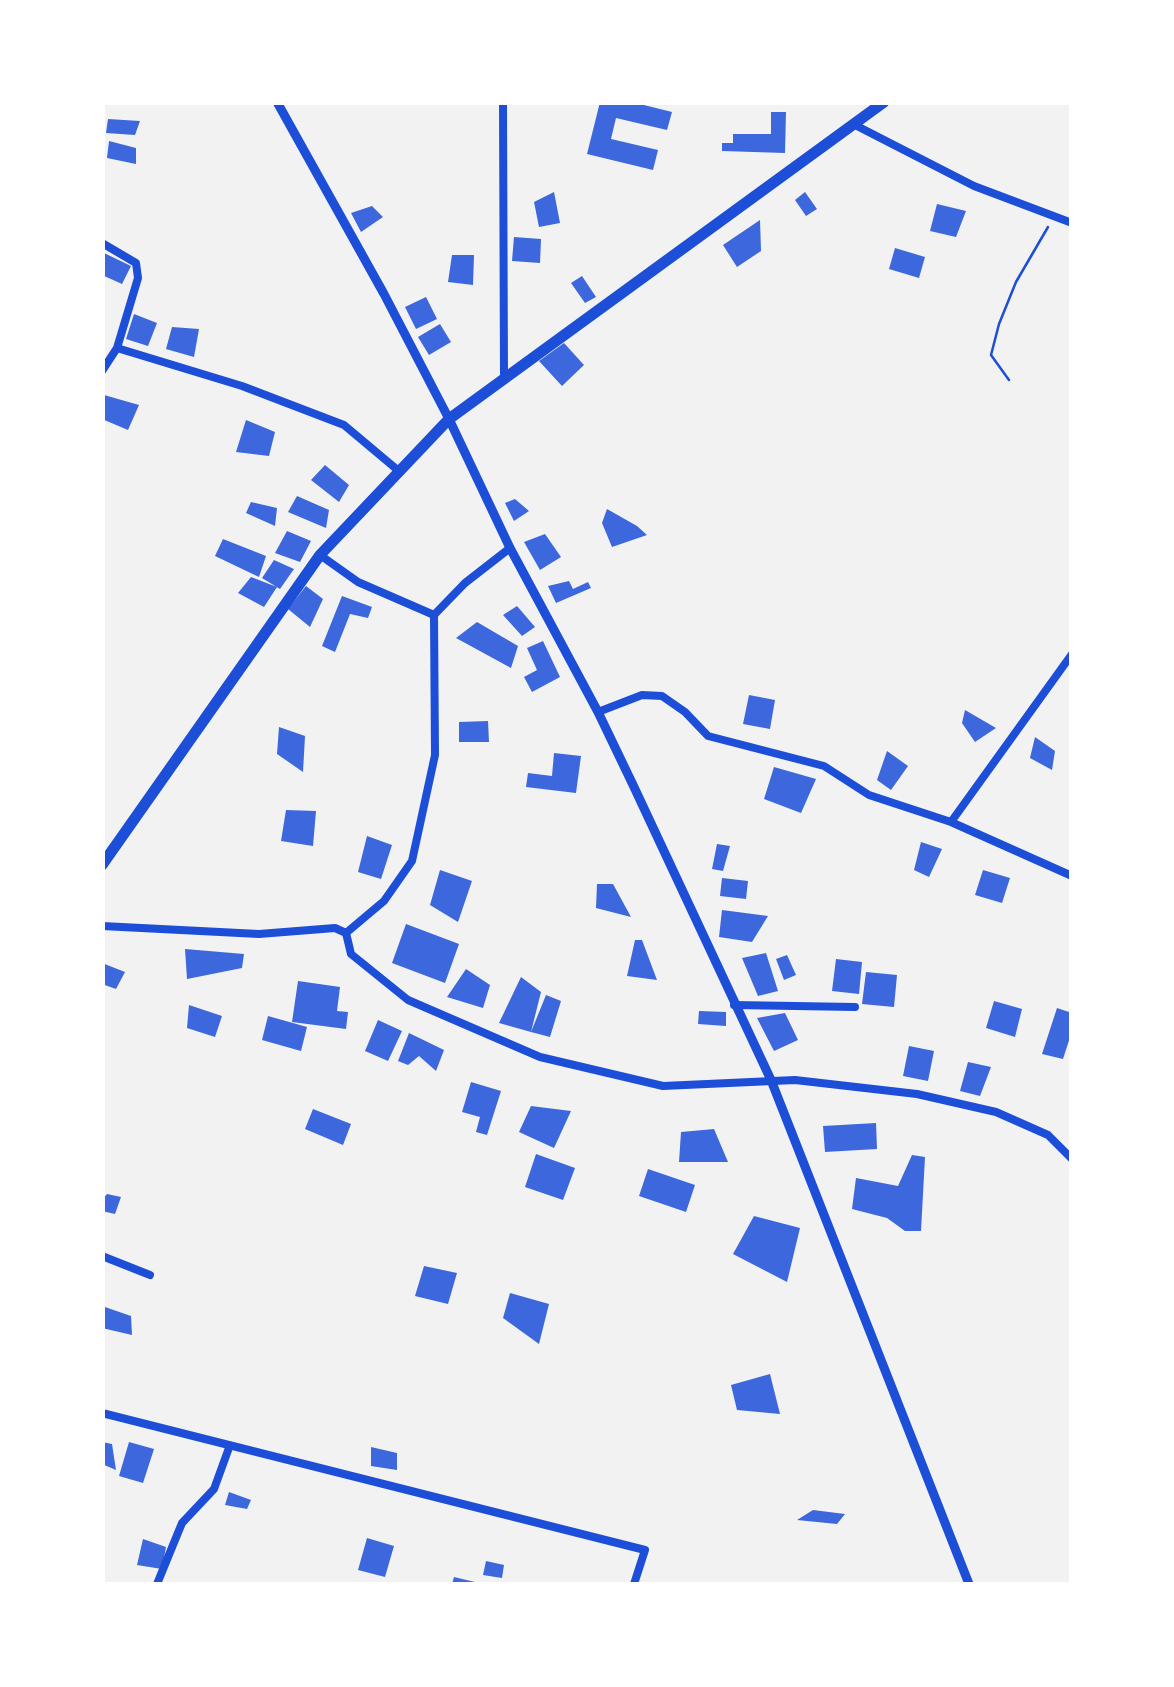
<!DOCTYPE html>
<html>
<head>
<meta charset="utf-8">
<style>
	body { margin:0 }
	#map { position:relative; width:1174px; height:1687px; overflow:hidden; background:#f2f2f2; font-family:"Asap Condensed",sans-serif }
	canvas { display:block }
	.frame { position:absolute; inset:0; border:105px solid #fff; pointer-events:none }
</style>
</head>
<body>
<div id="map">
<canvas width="1174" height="1687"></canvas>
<div class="frame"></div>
</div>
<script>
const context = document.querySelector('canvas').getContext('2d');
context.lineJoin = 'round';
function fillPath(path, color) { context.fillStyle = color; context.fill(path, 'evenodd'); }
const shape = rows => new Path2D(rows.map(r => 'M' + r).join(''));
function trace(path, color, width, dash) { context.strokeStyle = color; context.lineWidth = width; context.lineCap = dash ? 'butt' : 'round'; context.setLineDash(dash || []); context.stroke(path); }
fillPath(shape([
	[600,102,632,102,672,112,667,130,616,118,611,139,658,150,653,170,587,154],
	[771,112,786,112,785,153,722,151,722,143,733,143,733,134,771,134],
	[108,119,140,121,135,135,106,133],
	[109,141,136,148,136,164,107,158],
	[554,192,560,223,539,227,534,202],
	[805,192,817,209,806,216,795,200],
	[937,204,966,211,956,237,930,231],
	[372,206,383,217,361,232,351,213],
	[760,220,761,251,737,267,723,245],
	[514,237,541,239,540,263,512,261],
	[895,248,925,257,919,278,889,269],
	[102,252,131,266,122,284,102,275],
	[452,255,474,255,473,285,448,282],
	[582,276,596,297,585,303,571,283],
	[426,297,437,319,416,329,405,307],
	[134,314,157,323,148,346,126,339],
	[440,324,451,342,429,355,418,337],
	[172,327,199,329,194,357,166,349],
	[564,343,584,365,562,386,539,361],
	[104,395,139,405,128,430,102,419],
	[246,420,275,432,269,456,236,452],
	[325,465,349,485,339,502,311,480],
	[297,496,329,510,326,528,288,512],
	[515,499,529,511,514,521,505,503],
	[251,502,277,508,275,526,246,513],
	[607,509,637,526,647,535,612,547,602,523],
	[287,531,311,541,300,562,275,553],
	[545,534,561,557,540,570,524,542],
	[223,539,266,556,259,577,215,556],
	[274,560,294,569,280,589,262,578],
	[251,577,277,587,264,607,238,593],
	[569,581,573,589,588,582,591,588,556,603,548,586],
	[306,586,323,599,310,627,288,609],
	[342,596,372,607,368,618,350,614,335,652,322,646],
	[517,606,535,627,522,636,503,615],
	[477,622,518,646,511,668,456,638],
	[543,641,560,677,532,692,524,677,537,670,527,648],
	[749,695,775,700,770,729,743,724],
	[965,710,996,728,975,742,962,723],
	[488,721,489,742,459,742,459,722],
	[279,727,305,736,303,772,277,754],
	[1035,737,1055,751,1052,770,1030,758],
	[887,751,908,766,891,790,877,780],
	[554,753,581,756,576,793,526,787,528,773,552,776],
	[774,767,816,779,801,813,764,799],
	[286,810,316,811,313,846,281,841],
	[367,836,392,845,381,879,358,872],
	[921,842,942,849,929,877,914,870],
	[717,844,730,846,723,871,712,869],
	[440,870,472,881,458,922,430,905],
	[983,870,1010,878,1002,903,975,895],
	[722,878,748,881,746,899,720,896],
	[597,884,613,884,631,917,596,908],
	[722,910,768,916,752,942,719,937],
	[406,924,459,944,445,983,392,963],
	[635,940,642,940,657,980,627,976],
	[185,949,244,954,242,968,187,979],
	[766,953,778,991,758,996,742,958],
	[787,955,796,975,784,980,776,959],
	[836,959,862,962,859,994,832,991],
	[102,963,125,972,116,989,102,984],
	[466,969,490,985,483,1008,447,997],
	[866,972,897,975,894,1007,862,1004],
	[521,977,541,992,531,1032,546,995,561,1001,550,1037,531,1032,499,1023],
	[298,981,340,987,337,1011,348,1012,346,1029,292,1022],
	[994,1001,1022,1009,1015,1037,986,1028],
	[189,1005,222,1016,215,1037,187,1028],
	[1057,1008,1072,1013,1072,1031,1063,1059,1042,1054],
	[699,1011,726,1012,726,1026,698,1024],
	[785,1013,798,1040,774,1051,757,1018],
	[268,1016,307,1027,301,1051,262,1040],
	[378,1020,402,1031,388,1061,365,1051],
	[409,1033,444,1050,436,1071,419,1056,408,1065,398,1061],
	[909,1046,934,1051,928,1081,903,1076],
	[968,1062,991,1067,980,1096,960,1091],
	[471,1082,501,1091,487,1135,476,1132,480,1117,462,1112],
	[531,1106,571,1111,554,1148,519,1132],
	[313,1109,351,1124,343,1145,305,1129],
	[876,1123,877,1149,825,1152,823,1126],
	[714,1129,728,1162,679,1162,681,1132],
	[536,1154,575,1168,563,1200,525,1187],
	[912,1155,925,1157,921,1231,905,1231,887,1218,852,1209,856,1178,898,1186],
	[648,1169,695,1185,686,1212,639,1196],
	[107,1194,121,1197,115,1214,102,1211,102,1200],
	[754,1216,800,1228,787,1282,733,1254],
	[424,1266,457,1273,448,1304,415,1296],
	[510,1293,549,1304,539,1344,503,1318],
	[102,1306,131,1316,132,1335,102,1328],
	[770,1374,780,1414,737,1410,731,1385],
	[102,1442,112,1444,116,1470,102,1464],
	[129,1442,154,1449,143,1483,119,1476],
	[371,1447,397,1453,397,1470,371,1466],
	[229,1492,251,1500,247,1509,225,1505],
	[813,1510,845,1514,837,1524,797,1520],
	[367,1538,394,1546,385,1577,358,1570],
	[143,1539,166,1547,162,1569,137,1565],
	[486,1561,504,1565,502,1578,483,1575],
	[454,1577,479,1583,479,1584,452,1584]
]), '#3d67dc');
trace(shape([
	[1009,380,991,355,999,324,1016,282,1048,227]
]), '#1d4ed8', 2.5);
trace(shape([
	[503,102,504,378],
	[855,125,974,186,1072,223],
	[102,243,136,263,138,278,117,348,102,371],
	[117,348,242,386,344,425,400,472],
	[320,555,358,582,434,615],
	[598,712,642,695,662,696,685,712,708,736,824,766,869,795,951,822,1072,876],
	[951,822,1072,654],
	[102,926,259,934,335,928,346,933,351,954,408,1000,540,1057,663,1086,795,1080,917,1094,996,1112,1048,1135,1072,1159],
	[346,933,384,901,412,861,435,755,434,615,465,583,510,548],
	[734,1005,855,1007],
	[102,1256,150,1275],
	[102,1413,645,1550,634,1584],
	[157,1584,182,1523,214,1489,230,1445]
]), '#1d4ed8', 8);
trace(shape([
	[277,102,384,294,449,419,510,548,598,712,634,787,771,1080,969,1584]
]), '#1d4ed8', 9);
trace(shape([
	[102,865,320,555,449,419,884,102]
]), '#1d4ed8', 11);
</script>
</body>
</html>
